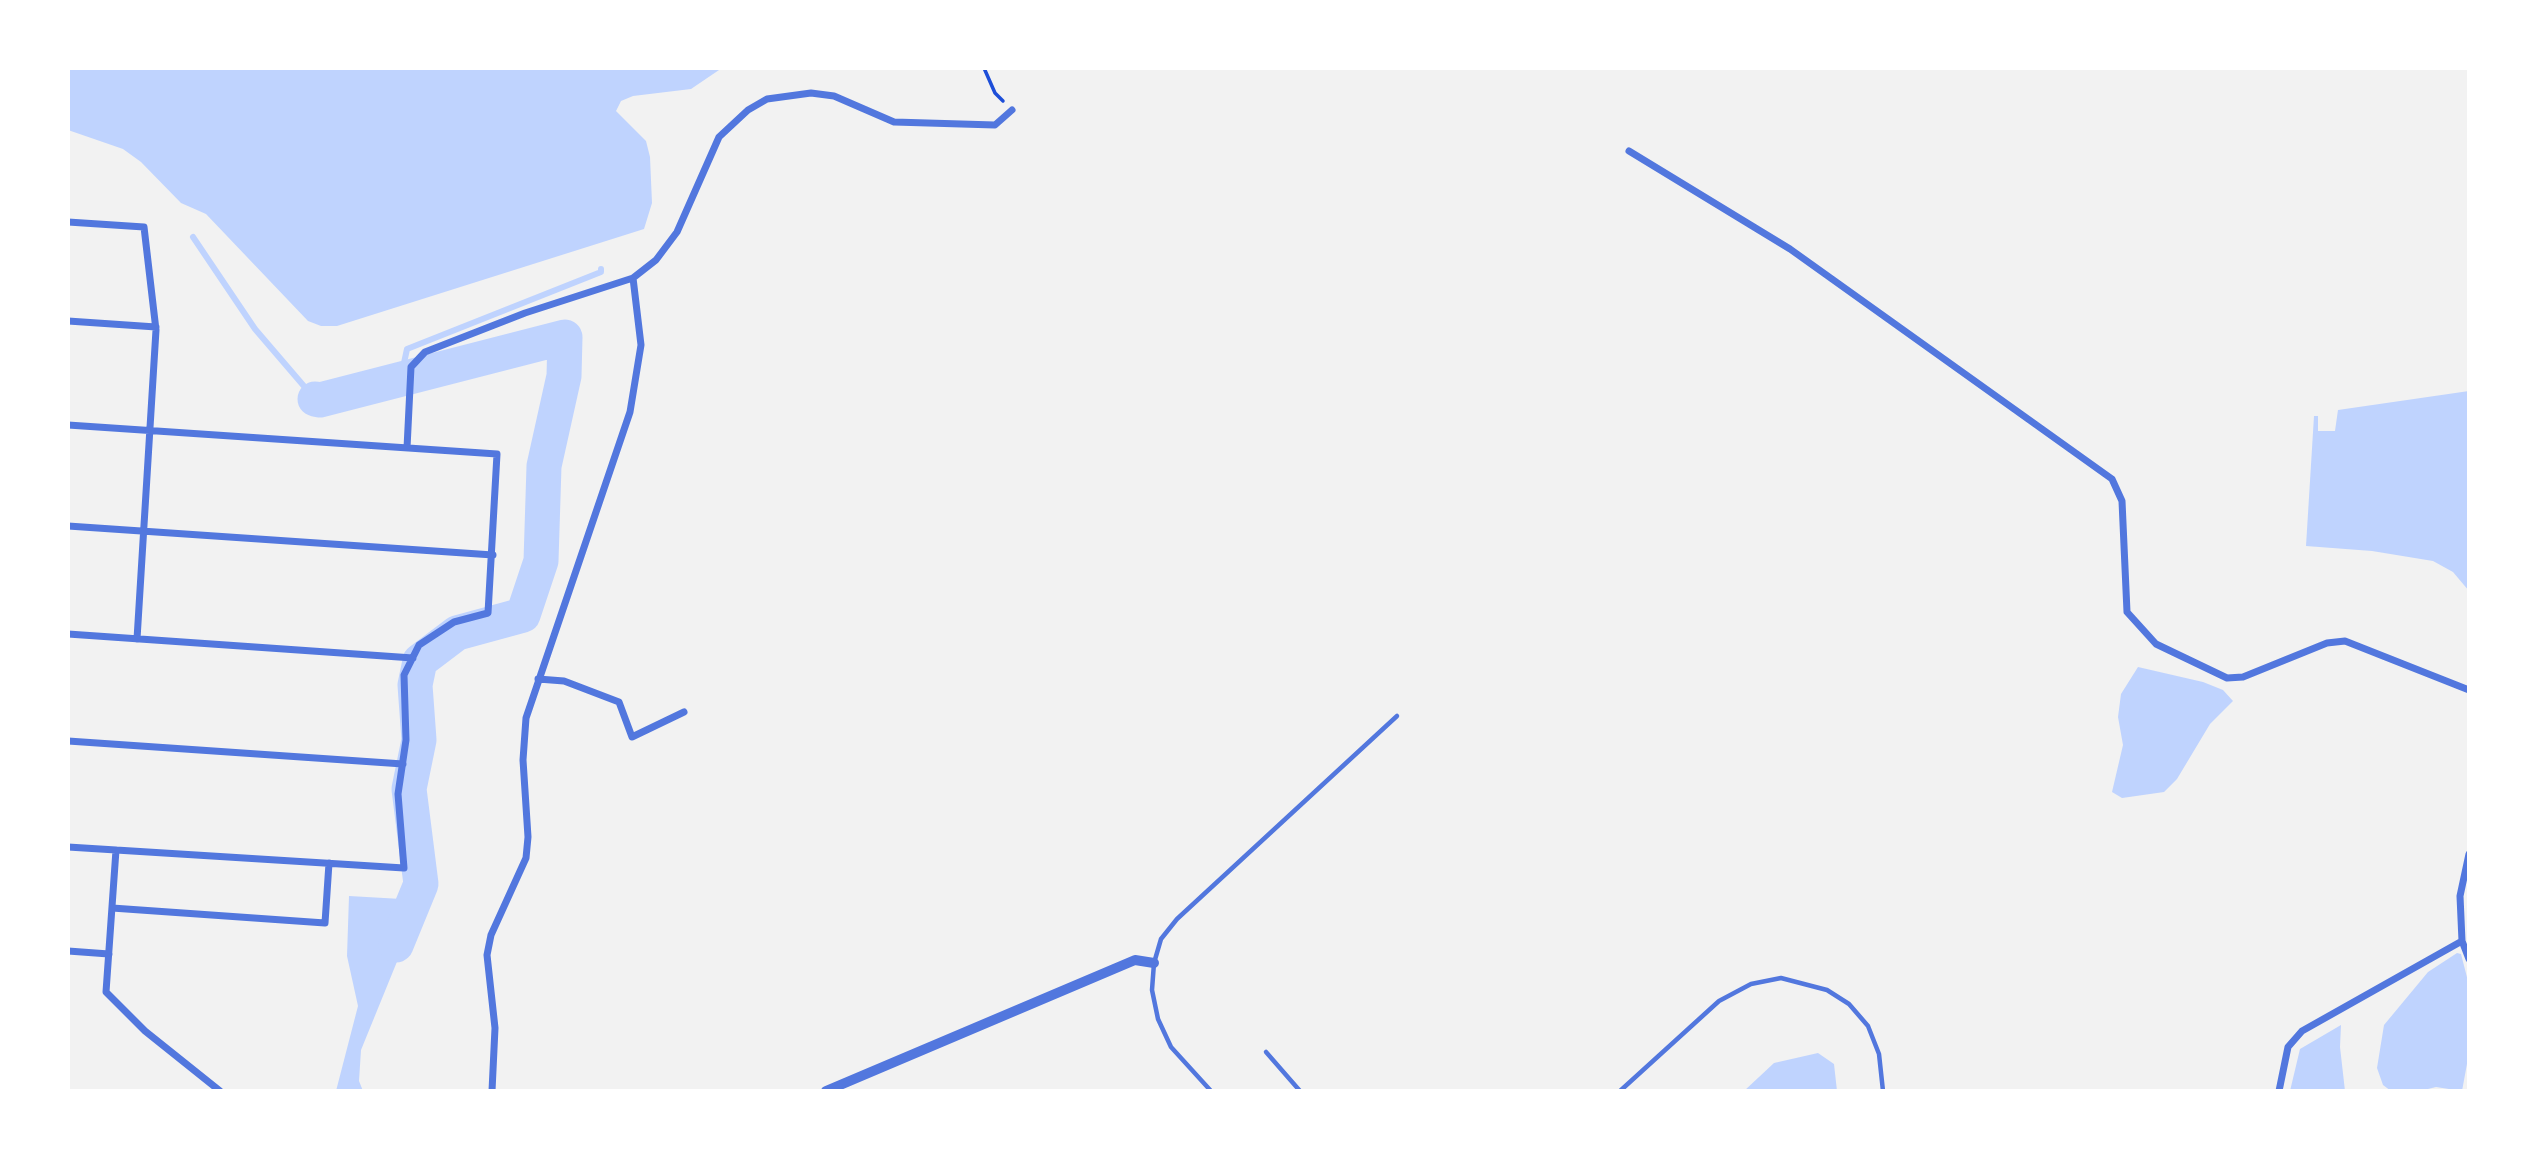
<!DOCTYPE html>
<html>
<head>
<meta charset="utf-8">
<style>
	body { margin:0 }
	#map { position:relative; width:2537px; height:1159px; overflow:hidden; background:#f2f2f2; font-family:"Archivo Narrow",sans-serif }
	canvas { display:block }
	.frame { position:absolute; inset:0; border:70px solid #fff; pointer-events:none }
</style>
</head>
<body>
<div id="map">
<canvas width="2537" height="1159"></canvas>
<div class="frame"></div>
</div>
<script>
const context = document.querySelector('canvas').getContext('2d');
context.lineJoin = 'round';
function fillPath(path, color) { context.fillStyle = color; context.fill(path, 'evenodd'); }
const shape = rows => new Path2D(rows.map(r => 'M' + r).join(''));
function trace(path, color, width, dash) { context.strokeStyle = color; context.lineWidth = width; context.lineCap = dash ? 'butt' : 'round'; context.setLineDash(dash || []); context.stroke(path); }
fillPath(shape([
	[68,68,722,68,691,89,633,96,621,101,616,111,646,141,650,157,652,203,644,229,337,326,321,326,308,321,206,214,181,203,141,162,123,149,68,130],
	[2469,391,2469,591,2453,572,2433,561,2372,551,2306,546,2314,416,2318,416,2318,431,2335,431,2338,410],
	[2138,667,2203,682,2223,690,2233,701,2210,724,2177,779,2164,792,2122,798,2112,792,2123,745,2118,717,2121,694],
	[349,896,419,900,416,915,361,1050,359,1081,363,1091,336,1091,358,1006,347,956],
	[2457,953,2461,954,2469,985,2469,1053,2462,1091,2436,1087,2420,1091,2391,1091,2383,1085,2377,1068,2384,1025,2428,972],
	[2341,1025,2340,1047,2345,1091,2290,1091,2300,1049],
	[1818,1053,1834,1064,1837,1091,1744,1091,1774,1063]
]), '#bfd3fe');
trace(shape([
	[193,237,255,329,315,399],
	[401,377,407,349,601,272,601,269]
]), '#bfd3fe', 6);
trace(shape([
	[315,399,320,400,565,337,564,376,544,466,541,561,523,615,457,633,420,661,415,685,419,740,409,789,421,884,396,945]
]), '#bfd3fe', 35);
trace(shape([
	[984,68,995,93,1003,101]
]), '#1d4ed8', 3.5);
trace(shape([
	[1266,1052,1300,1091],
	[1211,1091,1171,1047,1158,1019,1152,990,1154,963,1161,939,1177,919,1397,716],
	[1620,1091,1719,1001,1751,984,1781,978,1827,990,1849,1004,1868,1026,1879,1054,1883,1091]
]), '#5277de', 4.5);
trace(shape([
	[1629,151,1790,249,2112,479,2122,501,2127,612,2156,644,2227,678,2243,677,2327,643,2345,641,2469,690],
	[68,222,144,227,156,330,137,639],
	[633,278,656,260,677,232,719,137,748,110,767,99,811,93,834,96,894,122,995,125,1012,110],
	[68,321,156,327],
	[68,425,497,454,488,613,454,622,419,645,404,675,406,740,398,794,404,868,68,847],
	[407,448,411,367,425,352,525,313,633,278,641,345,630,412,526,718,523,760,528,837,526,858,491,935,487,955,495,1028,492,1091],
	[68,526,493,555],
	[68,634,413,658],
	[538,679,564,681,619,702,632,737,684,712],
	[68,741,403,764],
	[116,850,106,992,145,1031,220,1091],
	[2469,854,2460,896,2462,941,2469,959],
	[112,908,325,923,329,863],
	[68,951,109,954],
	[2279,1091,2288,1047,2302,1031,2462,941]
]), '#5277de', 7);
trace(shape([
	[826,1091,1135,960,1154,963]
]), '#5277de', 10);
</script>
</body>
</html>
